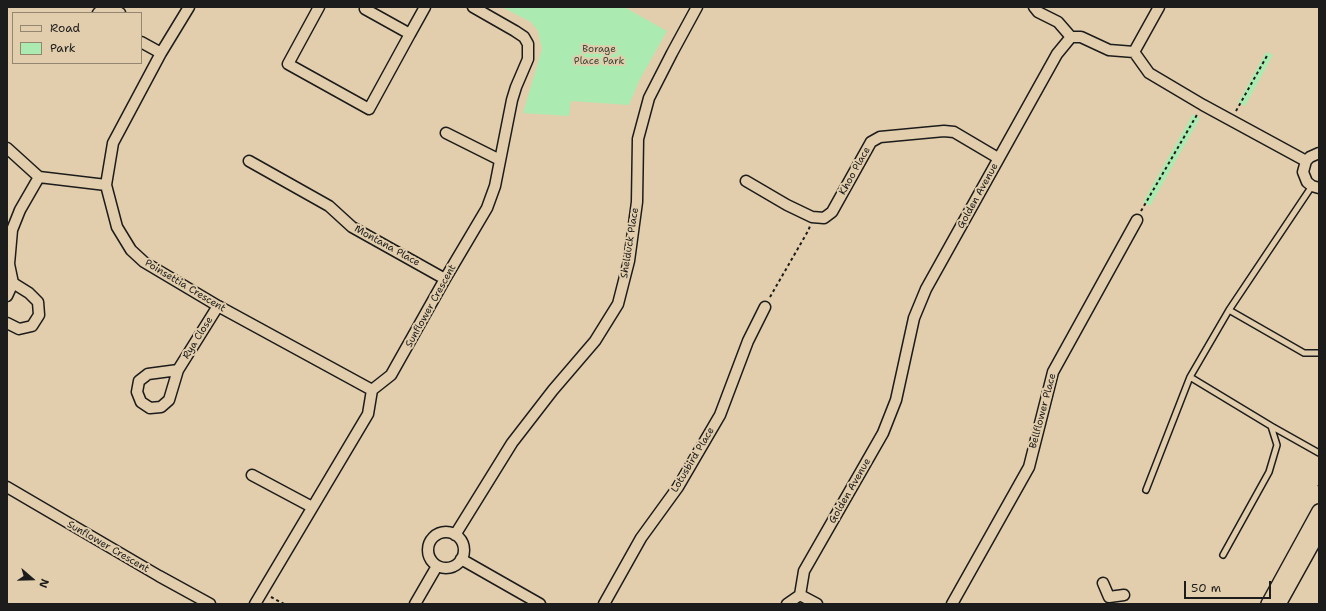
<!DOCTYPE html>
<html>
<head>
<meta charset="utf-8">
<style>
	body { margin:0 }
	#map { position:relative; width:1326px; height:611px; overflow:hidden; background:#e2ceac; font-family:"Shantell Sans",sans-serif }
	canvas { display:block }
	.frame { position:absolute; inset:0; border:8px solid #1c1c1c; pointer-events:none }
	.legend { position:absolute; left:12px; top:12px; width:130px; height:52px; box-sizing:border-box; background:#e2ceac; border:1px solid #938772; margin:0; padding:5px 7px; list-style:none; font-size:12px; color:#1c1c1c }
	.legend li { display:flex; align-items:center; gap:8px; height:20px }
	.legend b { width:20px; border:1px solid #938772 }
	.north { position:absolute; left:12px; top:559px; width:40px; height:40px; -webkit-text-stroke:3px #e2ceac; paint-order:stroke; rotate:110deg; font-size:11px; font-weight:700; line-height:16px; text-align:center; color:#1c1c1c }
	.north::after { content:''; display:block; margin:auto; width:14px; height:18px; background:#1c1c1c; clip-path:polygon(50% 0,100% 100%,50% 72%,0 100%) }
	.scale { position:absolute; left:1184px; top:581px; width:87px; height:18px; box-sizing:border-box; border:2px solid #1c1c1c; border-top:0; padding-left:5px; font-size:12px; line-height:14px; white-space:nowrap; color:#1c1c1c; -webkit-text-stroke:3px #e2ceac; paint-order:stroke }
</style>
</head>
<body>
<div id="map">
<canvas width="1326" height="611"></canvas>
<div class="frame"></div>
<ul class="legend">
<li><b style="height:5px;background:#e2ceac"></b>Road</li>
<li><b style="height:11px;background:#abebb2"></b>Park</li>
</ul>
<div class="north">N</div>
<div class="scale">50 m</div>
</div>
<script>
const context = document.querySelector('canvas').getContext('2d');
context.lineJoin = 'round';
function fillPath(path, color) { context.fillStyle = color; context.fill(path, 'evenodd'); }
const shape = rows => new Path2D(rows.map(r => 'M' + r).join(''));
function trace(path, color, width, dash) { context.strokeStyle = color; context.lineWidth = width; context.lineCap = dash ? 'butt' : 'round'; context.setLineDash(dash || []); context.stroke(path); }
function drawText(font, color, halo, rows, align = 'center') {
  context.font = font + ' "Shantell Sans",sans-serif'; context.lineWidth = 4; context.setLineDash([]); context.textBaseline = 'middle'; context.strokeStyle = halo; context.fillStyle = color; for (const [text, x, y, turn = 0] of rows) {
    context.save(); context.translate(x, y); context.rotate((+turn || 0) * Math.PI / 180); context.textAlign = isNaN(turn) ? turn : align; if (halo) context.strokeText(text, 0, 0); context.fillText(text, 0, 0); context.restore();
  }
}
fillPath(shape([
	[502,7,624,7,667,31,639,81,629,105,571,101,569,116,523,113,542,49,538,31,531,22],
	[1266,52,1273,55,1245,106,1238,103],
	[1193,114,1200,118,1150,206,1143,202]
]), '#abebb2');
const service = shape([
	[1229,310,1304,353,1319,353],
	[1190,377,1271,426,1277,445,1269,472,1223,555],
	[1271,426,1319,453],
	[1146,490,1190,377,1229,310,1312,186]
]);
const minor = shape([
	[189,7,161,53,113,143,106,185,117,227,131,250,144,262,218,306,372,390],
	[319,7,288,64,369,109,410,34,365,9],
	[1034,7,1038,12,1058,22,1071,37],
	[98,13,102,9,112,8,120,13],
	[410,34,425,7],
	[141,42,161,53],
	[1134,52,1159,7],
	[446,133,500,160],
	[7,148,39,177,106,185],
	[1319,153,1310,157,1306,161,1303,172,1307,182,1312,186,1319,188],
	[249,161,329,206,352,227,445,279],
	[746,181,787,205,812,217,824,218,832,212,871,142,880,137,944,131,954,132,998,158],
	[7,296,13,283,9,264,12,230,20,210,39,177],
	[7,323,19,329,32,326,39,315,38,302,29,293,13,283],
	[178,370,148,374,139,381,137,392,141,402,150,408,161,407,169,400,178,370,218,306],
	[252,475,312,507],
	[7,487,159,576,210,604],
	'428 550a18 18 0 1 1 36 0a18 18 0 1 1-36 0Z',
	[455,535,512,443,553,390,595,341,618,304,629,261,637,202,638,139,649,98,672,53,697,7],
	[461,559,540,604],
	[1103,583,1109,597,1124,595],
	[800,595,817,604],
	[255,604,368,414,372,390,391,375,445,279,487,208,495,186,512,100,516,87,528,59,528,44,524,37,515,31,473,7],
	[415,604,437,566],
	[604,604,641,538,678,487,720,415,748,341,765,307],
	[787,604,800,595,804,571,883,433,896,400,914,318,926,289,1057,54,1071,37,1081,37,1109,50,1134,52,1149,73,1203,105,1306,161],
	[952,604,1029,467,1053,372,1137,220]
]);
const tertiary = shape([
	[1268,604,1319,511],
	[1279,604,1319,532]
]);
trace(service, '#1c1c1c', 8);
trace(minor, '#1c1c1c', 13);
trace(tertiary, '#1c1c1c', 16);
trace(shape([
	[1236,111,1268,54],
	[1141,211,1198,113],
	[770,297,808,231,810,226],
	[1318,485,1319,486],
	[271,597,284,604]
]), '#1c1c1c', 2, [3, 3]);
trace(service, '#e2ceac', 5);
trace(minor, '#e2ceac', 10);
trace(tertiary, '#e2ceac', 13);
drawText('10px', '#39453a', '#e2ceac', [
	["Borage",599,49],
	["Place Park",599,61]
]);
drawText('10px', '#1c1c1c', '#e2ceac', [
	["Khoo Place",855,171,-61],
	["Golden Avenue",978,196,-61],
	["Shelduck Place",630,243,-81],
	["Montana Place",387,246,29],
	["Poinsettia Crescent",185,286,31],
	["Sunflower Crescent",431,306,-61],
	["Rya Close",198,338,-58],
	["Bellflower Place",1043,411,-75],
	["Lotusbird Place",693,460,-59],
	["Golden Avenue",850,491,-60],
	["Sunflower Crescent",108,547,30]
]);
</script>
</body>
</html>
